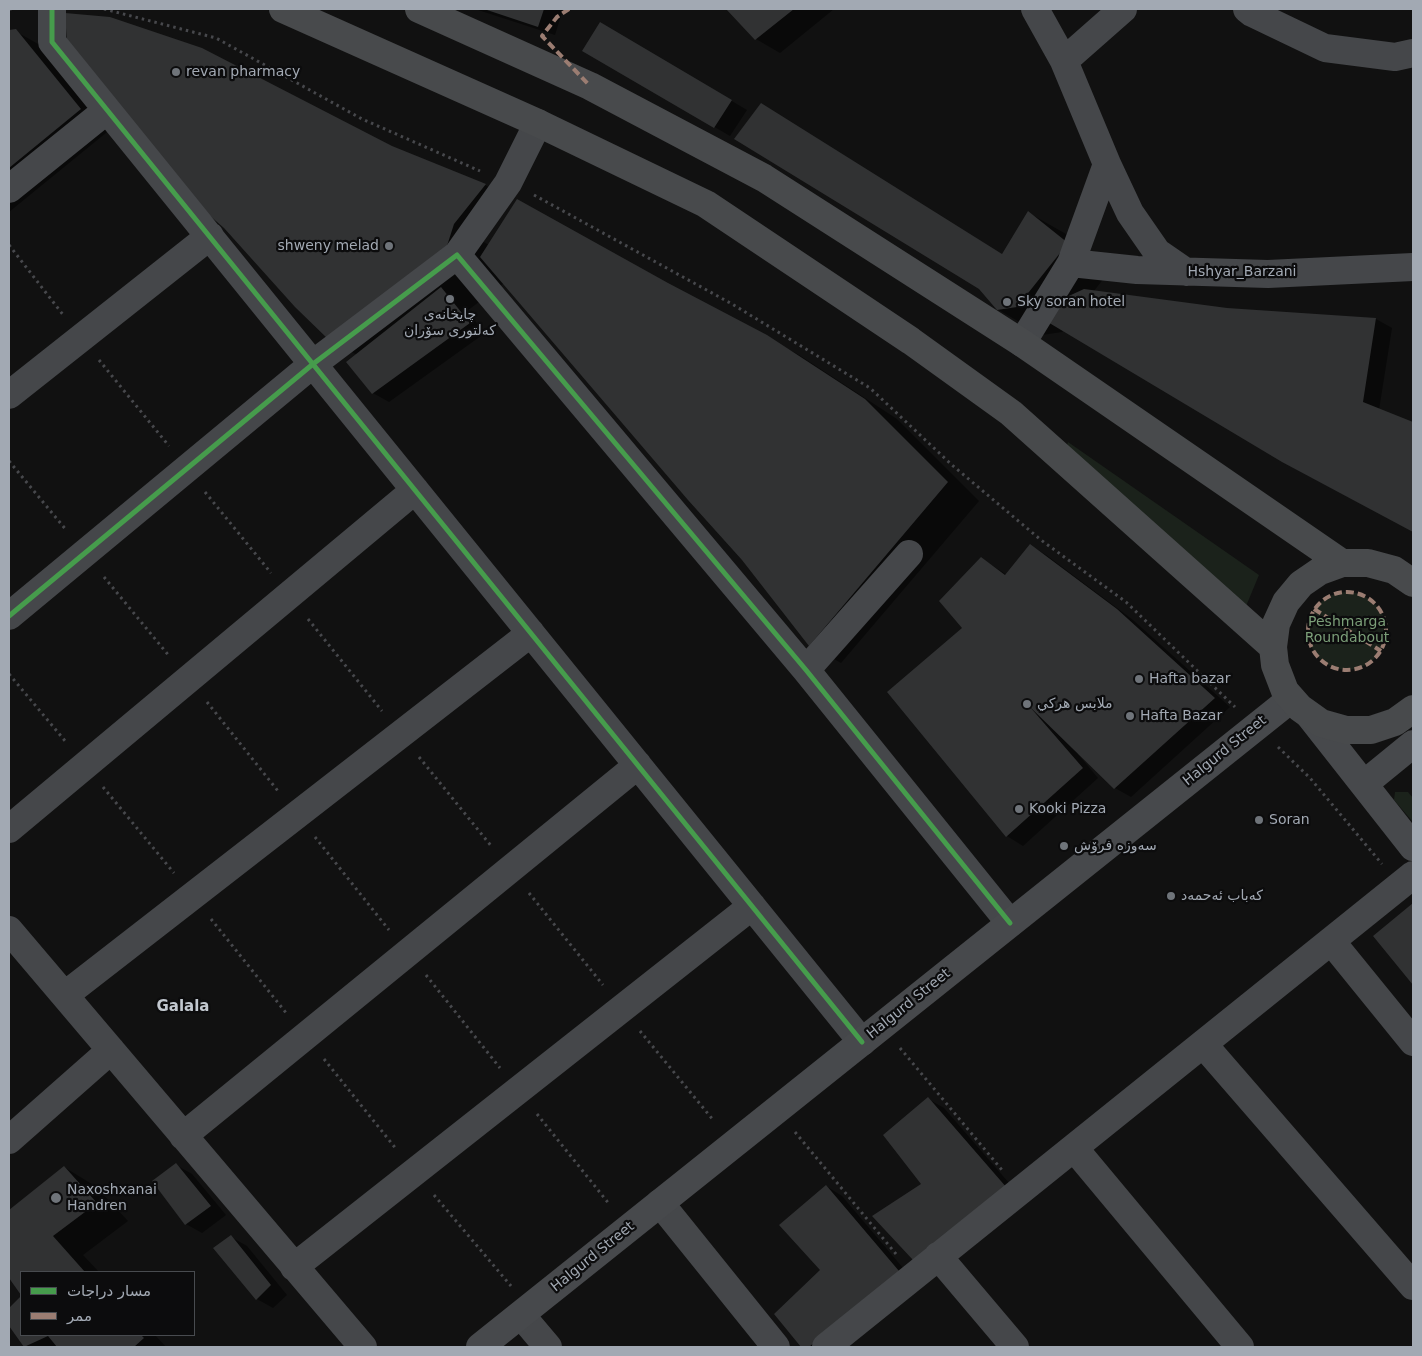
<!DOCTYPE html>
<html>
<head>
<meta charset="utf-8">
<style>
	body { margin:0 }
	#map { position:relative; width:1422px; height:1356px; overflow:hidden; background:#111; font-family:"DejaVu Sans","Noto Sans Arabic",sans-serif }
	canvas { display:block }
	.frame { position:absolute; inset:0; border:10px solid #a2a9b3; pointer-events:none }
	.legend { position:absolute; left:20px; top:1271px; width:175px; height:65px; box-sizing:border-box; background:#0c0c0d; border:1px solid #484b4f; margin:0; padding:6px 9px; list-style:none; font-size:15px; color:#a2a9b3 }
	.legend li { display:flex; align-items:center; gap:10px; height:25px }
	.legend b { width:25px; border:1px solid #484b4f }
</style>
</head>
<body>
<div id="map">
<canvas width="1422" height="1356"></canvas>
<div class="frame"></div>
<ul class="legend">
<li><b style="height:6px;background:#469c4c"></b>مسار دراجات</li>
<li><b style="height:6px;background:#9b7d72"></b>ممر</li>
</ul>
</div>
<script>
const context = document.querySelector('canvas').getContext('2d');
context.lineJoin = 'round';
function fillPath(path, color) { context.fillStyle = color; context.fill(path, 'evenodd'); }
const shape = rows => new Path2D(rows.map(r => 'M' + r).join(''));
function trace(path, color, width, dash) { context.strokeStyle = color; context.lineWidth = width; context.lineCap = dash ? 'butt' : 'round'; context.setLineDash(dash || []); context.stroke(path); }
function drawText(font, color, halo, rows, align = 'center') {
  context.font = font + ' "DejaVu Sans","Noto Sans Arabic",sans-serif'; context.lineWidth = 4.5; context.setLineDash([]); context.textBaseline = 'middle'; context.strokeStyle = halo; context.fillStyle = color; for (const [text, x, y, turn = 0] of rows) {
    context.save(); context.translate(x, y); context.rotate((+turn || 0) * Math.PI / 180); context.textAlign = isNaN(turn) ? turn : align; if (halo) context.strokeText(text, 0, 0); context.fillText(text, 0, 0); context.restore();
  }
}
fillPath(shape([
	[1068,442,1259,575,1244,611,1065,452],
	'1308 631a39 39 0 1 1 78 0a39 39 0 1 1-78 0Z',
	[1395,792,1408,792,1413,798,1413,822,1394,800]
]), '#1b221b');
fillPath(shape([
	[475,9,563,9,555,35],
	[727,9,834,9,780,53,756,39],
	[600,23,747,110,730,136,584,51],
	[15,31,47,49,112,128,9,212,9,32],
	[392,147,485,185,501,194,469,234,489,245,667,284,799,355,897,419,979,501,841,663,810,645,743,559,504,283,467,311,485,333,389,402,373,393,357,355,330,339],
	[1029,213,1073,238,1111,269,1094,291,1227,309,1376,319,1392,328,1379,410,1413,423,1413,531,1299,471,1064,330,1062,332,1042,335,997,309,1002,255],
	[1030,545,1046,555,1133,620,1230,707,1131,797,1115,788,1079,753,1078,754,1098,778,1023,846,1007,836,889,692,963,628,982,559,1007,575],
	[1413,905,1413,983,1375,936],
	[928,1099,944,1108,1022,1198,922,1184],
	[176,1165,192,1174,226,1215,202,1233,186,1224],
	[64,1167,95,1186,128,1221,83,1255,99,1272,21,1272,21,1293,9,1276,9,1211],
	[826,1186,842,1196,914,1281,836,1347,803,1347,775,1314,822,1271],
	[231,1237,247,1246,287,1295,273,1308,257,1299],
	[21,1297,21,1335,155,1335,166,1347,27,1347,9,1324,9,1309]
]), '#0007');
fillPath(shape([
	[484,9,544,9,538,27],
	[726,9,794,9,755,40],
	[65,13,110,17,202,48,392,146,486,184,454,224,446,249,329,340,295,307,224,228,201,208,67,44],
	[600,22,732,100,714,128,582,51],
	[16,29,81,109,9,168,9,30],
	[761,103,1002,254,1028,211,1068,243,1017,307,997,310,979,289,734,139],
	[517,199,668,283,767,335,865,399,948,482,809,646,742,560,688,500,480,257],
	[441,287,470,323,372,394,346,362],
	[1084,289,1227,308,1376,318,1363,402,1413,422,1413,532,1282,462,1046,321,1060,300],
	[1030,544,1117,609,1215,698,1114,789,1030,707,1083,768,1006,837,887,692,962,628,939,601,981,557,1005,575],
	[1413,903,1413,985,1373,936],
	[928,1097,1007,1188,913,1260,872,1216,921,1184,883,1135],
	[176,1163,211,1206,185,1225,152,1181],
	[64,1166,97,1203,53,1236,85,1272,21,1272,21,1295,9,1278,9,1210],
	[826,1185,899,1271,809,1347,801,1347,774,1314,820,1270,779,1225],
	[231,1235,271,1285,256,1300,213,1248],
	[21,1296,21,1335,141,1335,144,1338,134,1347,57,1347,48,1336,24,1347,9,1326,9,1308]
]), '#313233');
trace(shape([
	[9,9,13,9],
	[104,9,216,38,362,119,480,171],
	[534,195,732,304,870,388,952,465,1041,540,1126,602,1235,707],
	[9,245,64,316],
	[99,360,169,446],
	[9,461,67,531],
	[205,492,271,573],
	[104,577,170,657],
	[308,619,382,711],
	[9,674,66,742],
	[207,702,278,791],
	[1278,747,1310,778,1382,864],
	[419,757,492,847],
	[103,787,174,873],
	[315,837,389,930],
	[529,893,603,985],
	[211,919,287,1014],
	[426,975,500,1068],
	[640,1031,714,1121],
	[900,1048,1002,1170],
	[324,1059,397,1150],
	[537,1114,610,1205],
	[795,1132,896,1254],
	[434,1195,511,1286]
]), '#47484c', 3, [2.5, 4]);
trace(shape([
	[52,9,52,42,862,1042],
	[1247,9,1252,13,1325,48,1395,57,1413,53],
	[1064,61,1123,9],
	[1107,164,1130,213,1157,252,1186,272],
	[9,189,107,110],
	[457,255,508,183,538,123],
	[1071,263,1137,270,1268,274,1413,267],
	[1022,343,1071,263,1107,164,1064,61,1035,9],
	[9,395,210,236],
	[9,616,313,364,457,255,806,670,1010,923],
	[806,670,909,554],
	[9,829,415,490],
	[9,930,363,1347],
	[1331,941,1413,1042],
	[65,995,531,633],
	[1203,1044,1413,1286],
	[183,1136,638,765],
	[9,1140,111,1050],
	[1074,1148,1240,1347],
	[660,1203,776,1347],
	[938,1256,1015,1347],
	[294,1267,752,906],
	[521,1315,548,1347],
	[826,1347,1413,875]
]), '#45474a', 28);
trace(shape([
	[1310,716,1413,847],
	[1364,784,1413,744],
	[480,1347,1291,699]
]), '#47494c', 28);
trace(shape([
	[283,9,538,123,706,204,911,341,1011,413,1273,647],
	[419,9,590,86,764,178,1022,343,1342,563],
	[1413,583,1394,570,1368,563,1342,563,1320,571,1301,584,1286,602,1276,624,1273,647,1275,665,1285,691,1300,708,1321,723,1346,730,1371,730,1395,722,1413,709]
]), '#484a4c', 28);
trace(shape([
	[569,9,557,17,542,36,590,86],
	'1308 631a39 39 0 1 1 78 0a39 39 0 1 1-78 0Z',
	[1314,609,1381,651]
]), '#9b7d72', 4, [8, 4]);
trace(shape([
	[52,9,52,42,862,1042],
	[9,616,313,364,457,255,806,670,1010,923]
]), '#469c4c', 5);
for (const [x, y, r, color] of [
	[176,72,5,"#6f747a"],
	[389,246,5,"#6f747a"],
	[450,299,5,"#6f747a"],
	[1007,302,5,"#6f747a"],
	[1139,679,5,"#6f747a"],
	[1027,704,5,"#6f747a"],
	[1130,716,5,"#6f747a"],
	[1019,809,5,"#6f747a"],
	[1259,820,5,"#6f747a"],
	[1064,846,5,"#6f747a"],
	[1171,896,5,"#6f747a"],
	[56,1198,6,"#6f747a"]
]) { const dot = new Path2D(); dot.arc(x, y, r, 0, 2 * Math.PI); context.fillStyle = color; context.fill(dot); trace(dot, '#0c0c0d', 2); }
drawText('14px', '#a2a9b3', '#0c0c0d', [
	["revan pharmacy",186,72],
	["shweny melad",379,246,"right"],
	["Sky soran hotel",1017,302],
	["چایخانەی",450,315,"center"],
	["کەلتوری سۆران",450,331,"center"],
	["Hafta bazar",1149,679],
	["ملابس هركي",1037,704],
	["Hafta Bazar",1140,716],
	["Kooki Pizza",1029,809],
	["Soran",1269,820],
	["سەوزە فرۆش",1074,846],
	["کەباب ئەحمەد",1181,896],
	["Naxoshxanai",67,1190],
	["Handren",67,1206]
], 'left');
drawText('14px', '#a2a9b3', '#0c0c0d', [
	["Hshyar_Barzani",1242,272],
	["Halgurd Street",1225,751,-39],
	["Halgurd Street",909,1004,-39],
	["Halgurd Street",593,1257,-39]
]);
drawText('14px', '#7b9e78', '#0c0c0d', [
	["Peshmarga",1347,622],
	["Roundabout",1347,638]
]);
drawText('bold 15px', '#c2c8cf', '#0c0c0d', [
	["Galala",183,1007]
]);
</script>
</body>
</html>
